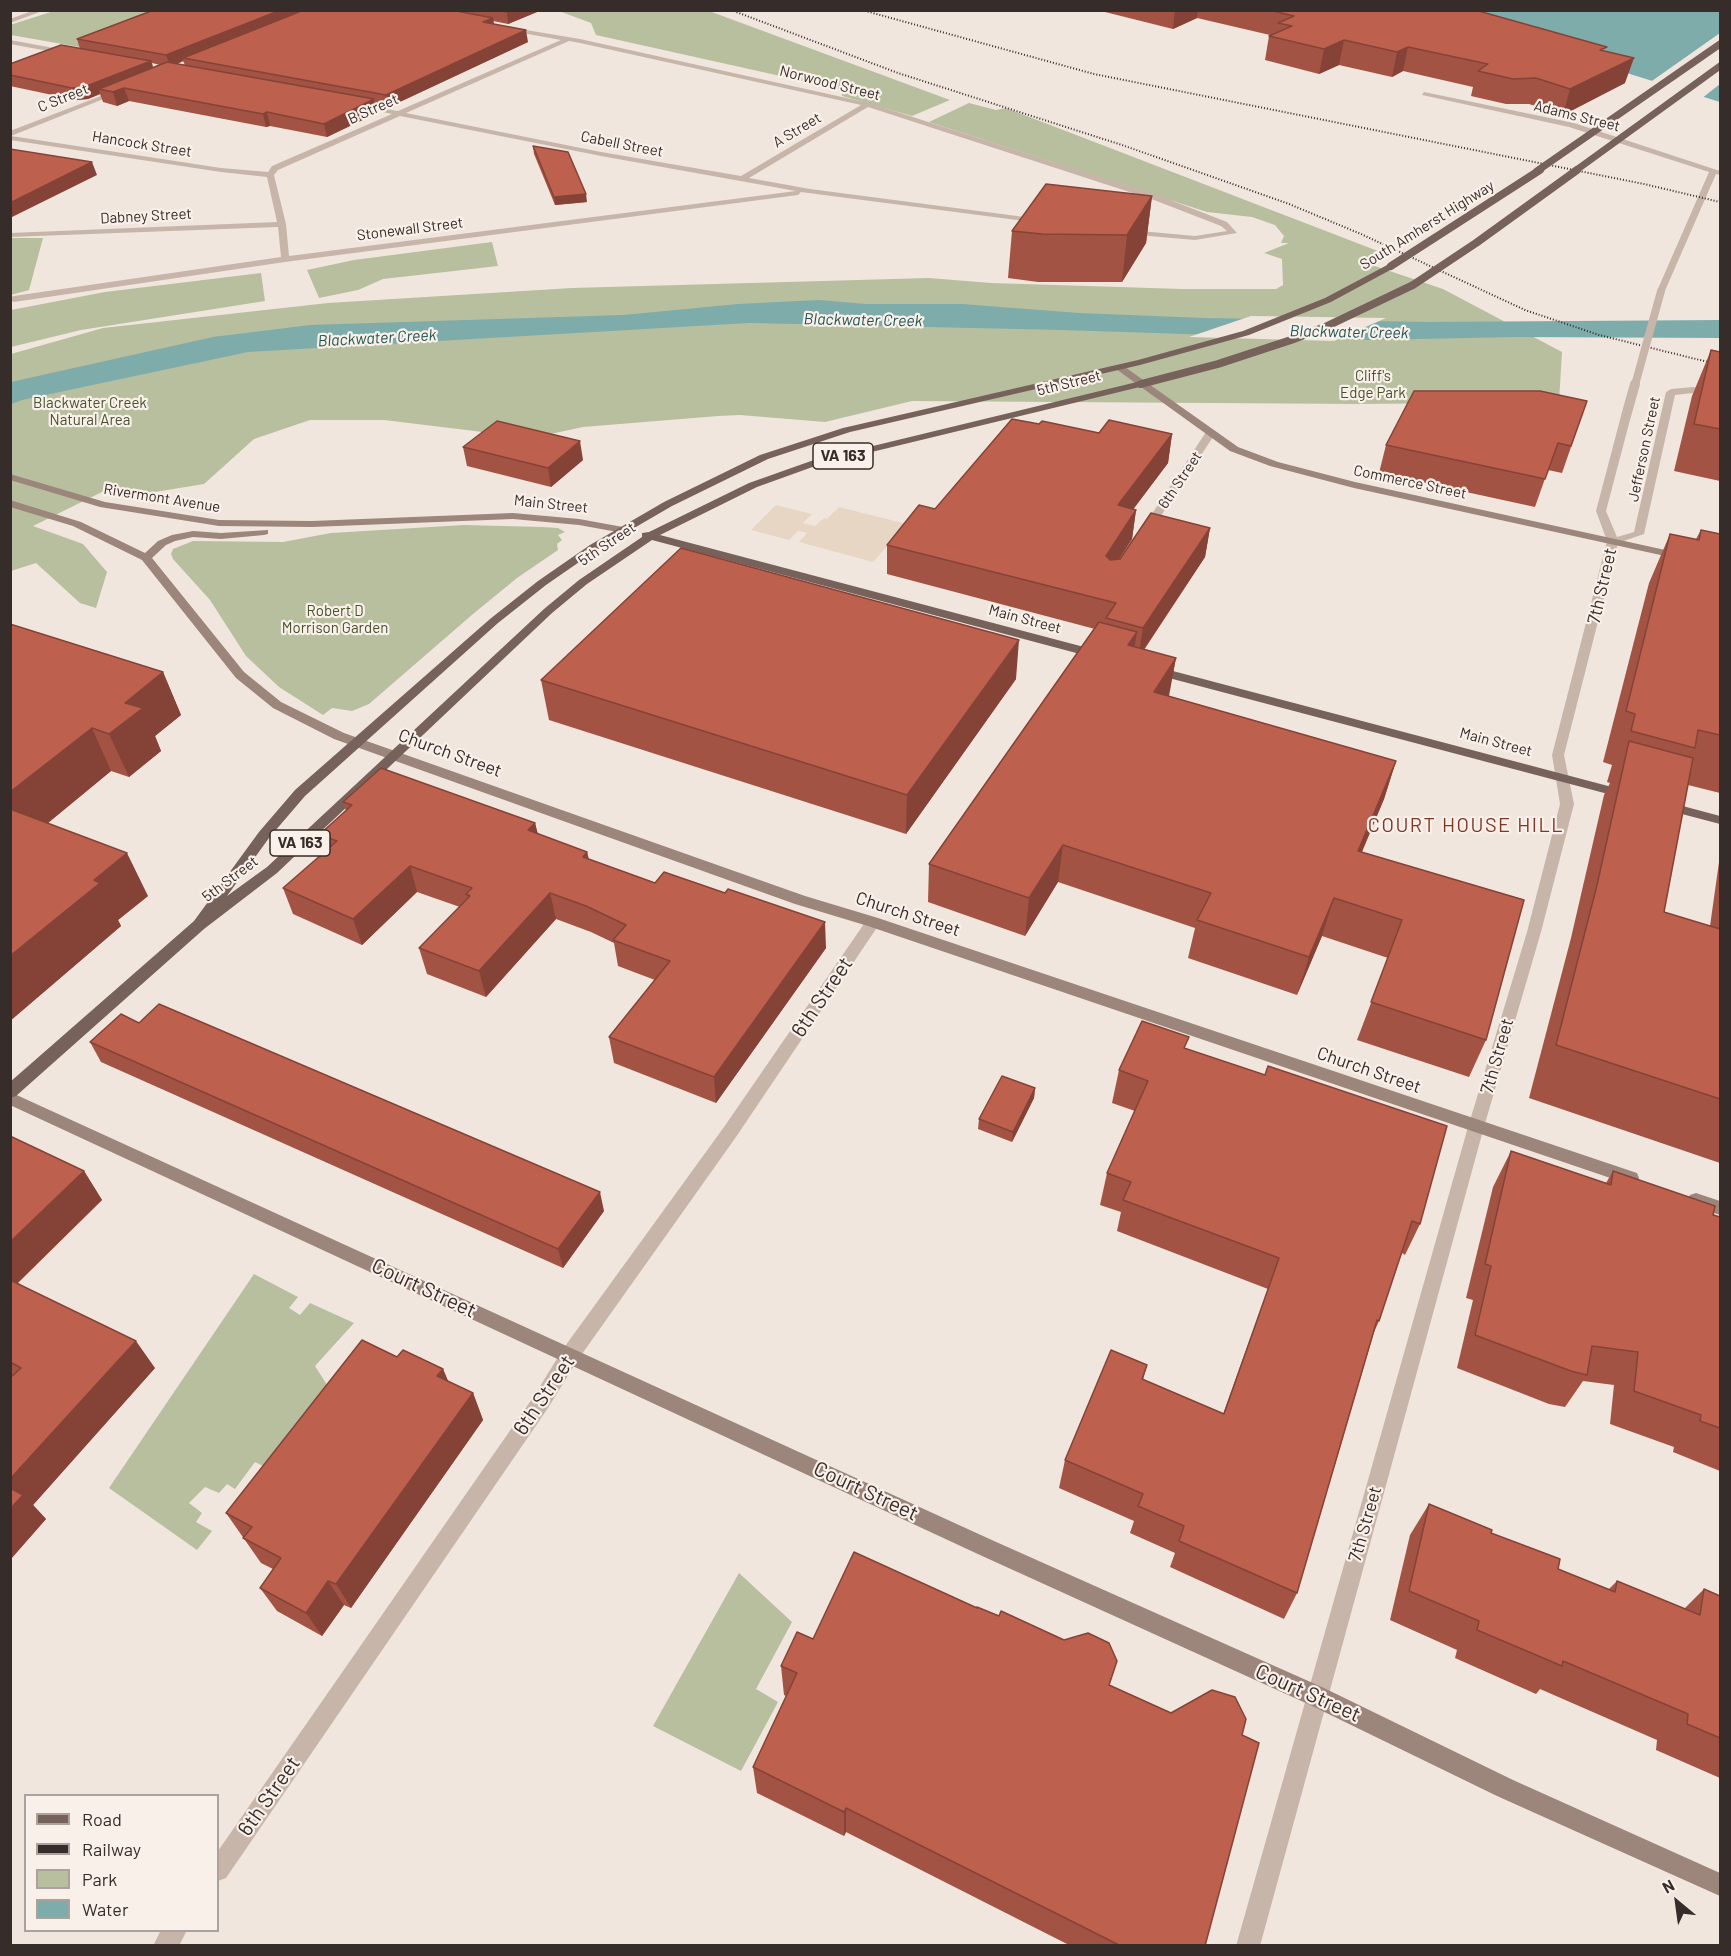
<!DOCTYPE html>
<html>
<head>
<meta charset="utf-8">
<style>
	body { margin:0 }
	#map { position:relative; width:1731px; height:1956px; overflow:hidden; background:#f1e6dd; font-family:Barlow,sans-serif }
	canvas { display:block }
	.frame { position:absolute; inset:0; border:12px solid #362c29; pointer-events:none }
	.legend { position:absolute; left:24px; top:1794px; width:195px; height:138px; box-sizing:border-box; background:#f9f0ea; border:2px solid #aba29d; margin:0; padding:8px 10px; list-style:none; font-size:18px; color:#362c29 }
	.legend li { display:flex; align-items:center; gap:12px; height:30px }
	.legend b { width:30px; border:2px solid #aba29d }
	.north { position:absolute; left:1647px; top:1872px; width:60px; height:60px; -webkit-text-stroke:4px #f9f0ea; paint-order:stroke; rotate:331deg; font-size:16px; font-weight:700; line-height:24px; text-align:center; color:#362c29 }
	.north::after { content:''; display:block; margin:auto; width:21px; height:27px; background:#362c29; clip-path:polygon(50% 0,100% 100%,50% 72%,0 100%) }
</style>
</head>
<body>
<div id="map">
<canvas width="1731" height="1956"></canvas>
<div class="frame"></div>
<ul class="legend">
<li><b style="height:8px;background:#77625b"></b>Road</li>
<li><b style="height:8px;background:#362c29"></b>Railway</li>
<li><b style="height:16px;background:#b7bf9e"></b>Park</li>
<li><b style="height:16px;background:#7eacaa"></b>Water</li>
</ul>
<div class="north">N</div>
</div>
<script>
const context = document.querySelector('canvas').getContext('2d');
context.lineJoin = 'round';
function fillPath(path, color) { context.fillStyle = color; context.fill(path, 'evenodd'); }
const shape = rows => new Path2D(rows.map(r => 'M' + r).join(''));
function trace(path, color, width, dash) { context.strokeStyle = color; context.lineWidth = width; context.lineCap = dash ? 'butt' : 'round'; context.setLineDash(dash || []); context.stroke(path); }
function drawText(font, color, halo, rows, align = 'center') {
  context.font = font + ' Barlow,sans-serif'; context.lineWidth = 4.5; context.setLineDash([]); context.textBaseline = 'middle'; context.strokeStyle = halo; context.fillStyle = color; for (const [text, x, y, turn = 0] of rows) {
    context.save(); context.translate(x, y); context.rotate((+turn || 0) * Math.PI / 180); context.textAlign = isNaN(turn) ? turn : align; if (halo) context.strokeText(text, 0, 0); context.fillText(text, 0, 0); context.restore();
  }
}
fillPath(shape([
	[54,11,186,11,79,47,11,35,10,25],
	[559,11,709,11,950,100,912,116,842,96,842,91,839,89,596,35,591,23],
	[969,103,996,110,1006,108,1383,253,1366,263,1443,289,1562,352,1559,402,1359,404,912,401,825,422,740,415,718,416,583,427,532,438,384,420,310,420,254,439,204,484,130,496,108,489,33,526,83,544,107,572,96,608,80,603,36,563,11,571,11,354,103,328,328,303,572,288,929,278,991,283,1183,289,1276,289,1283,285,1282,259,1264,253,1289,243,1281,243,1284,236,1275,225,1252,217,1207,212,929,122],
	[11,238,43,238,29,290,11,295],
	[492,242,498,266,383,279,358,290,319,298,307,270,354,260],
	[261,273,265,301,81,330,11,347,11,310,105,292],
	[464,525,542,527,558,528,565,532,558,535,562,540,557,544,558,550,517,578,473,614,369,704,352,711,332,708,323,715,279,687,246,656,210,600,173,559,171,554,173,549,193,541,283,542,331,533],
	[254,1274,298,1297,289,1308,300,1315,310,1303,354,1323,315,1366,331,1391,265,1467,255,1462,235,1489,227,1484,219,1493,205,1487,189,1503,202,1513,196,1522,212,1531,197,1550,109,1488],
	[739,1573,792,1622,756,1689,778,1702,741,1771,653,1726]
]), '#b7bf9e');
fillPath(shape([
	[776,505,812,514,803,523,815,526,824,518,827,519,839,507,907,524,873,562,799,542,807,533,798,531,789,540,751,530]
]), '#e8d6c5');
fillPath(shape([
	[1457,11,1720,11,1720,102,1630,74,1524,29],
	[819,300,866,304,962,304,1079,313,1204,318,1427,322,1720,320,1720,338,1516,337,1369,340,1062,330,749,323,248,352,22,400,11,404,11,382,213,337,310,325,623,315,738,304]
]), '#7eacaa');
fillPath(shape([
	[1720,33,1720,84,1701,99,1649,83],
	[1251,316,1386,318,1334,341,1189,337]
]), '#f1e6dd');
fillPath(shape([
	[35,10,45,10,10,23,10,19,35,10],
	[508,27,580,39,869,103,1160,196,1227,222,1237,233,1195,240,1126,234,1126,230,1129,230,1195,236,1227,231,1221,226,1154,200,868,107,749,178,810,189,1040,219,1044,221,1040,223,801,192,798,195,285,262,14,302,10,300,11,297,14,296,281,257,278,227,10,237,10,233,277,222,267,177,221,172,10,140,10,131,119,89,121,92,11,136,221,168,268,172,272,166,392,114,355,106,355,104,398,111,561,40,506,30,508,27],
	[569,41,580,43,861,105,741,176,601,152,406,113,569,41],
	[400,116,601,156,796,191,289,256,286,224,274,175,278,170,400,116],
	[10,40,70,51,73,53,70,55,10,44,10,40],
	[1424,92,1574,123,1720,171,1720,175,1716,174,1664,293,1657,291,1709,172,1569,127,1422,95,1424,92],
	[1693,387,1720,392,1720,398,1693,393,1675,395,1644,534,1618,543,1564,755,1574,804,1541,932,1484,1127,1260,1946,1236,1946,1468,1127,1527,932,1560,804,1552,755,1607,541,1596,511,1621,416,1626,413,1631,416,1606,511,1617,537,1634,532,1666,392,1671,389,1693,387],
	[1206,432,1215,434,1149,534,1141,534,1140,532,1206,432],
	[873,917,880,922,878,926,736,1137,577,1361,548,1408,226,1878,218,1881,218,1851,534,1396,563,1349,724,1127,868,918,873,917],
	[161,1930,187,1930,179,1946,153,1946,161,1930]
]), '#c8b5aa');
fillPath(shape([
	[1116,365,1122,365,1238,447,1278,462,1355,482,1720,562,1720,568,1354,488,1270,466,1230,451,1116,369,1116,365],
	[10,474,105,502,219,520,312,521,513,513,579,519,623,527,628,530,623,533,579,525,513,519,312,527,219,526,100,507,10,480,10,474],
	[10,500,81,522,145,553,158,541,172,535,193,531,221,533,268,530,268,534,264,535,221,539,193,537,175,541,166,545,152,558,244,672,281,702,344,733,805,896,878,918,1631,1171,1637,1173,1639,1178,1637,1183,1631,1185,868,926,795,904,334,739,273,708,236,678,142,560,73,526,10,507,10,500],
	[10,1092,994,1541,1324,1688,1513,1780,1720,1873,1720,1896,1497,1796,1308,1704,980,1555,10,1105,10,1092],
	[1696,1193,1720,1201,1720,1215,1690,1205,1687,1200,1690,1195,1696,1193]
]), '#9c857b');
fillPath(shape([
	[1391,263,1395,266,1394,268,1331,302,1249,335,1140,365,850,432,768,459,672,506,598,549,546,585,498,623,305,796,269,838,227,896,267,867,544,609,579,580,642,537,642,533,649,532,749,483,811,461,1141,381,1144,382,1144,386,818,465,757,487,660,535,1103,652,1103,658,1095,658,652,540,587,584,552,613,277,873,204,929,16,1096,10,1098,10,1082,194,921,259,832,295,790,490,619,538,581,590,545,664,502,760,455,843,428,1138,360,1243,331,1325,298,1391,263],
	[1154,666,1627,791,1634,795,1627,799,1150,673,1150,667,1154,666],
	[1664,801,1720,816,1720,824,1659,808,1657,805,1659,802,1664,801]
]), '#77625b');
trace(shape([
	[731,10,898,73,1122,145,1289,204,1361,234,1525,310,1599,335,1720,365],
	[862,10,1094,74,1644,184,1720,202]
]), '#362c29', 2, [1, 2]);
trace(shape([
	[1635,385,1661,291]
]), '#c8b5aa', 8);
trace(shape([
	[1626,416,1635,384]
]), '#c8b5aa', 10);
trace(shape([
	[1537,171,1720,44],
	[1575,171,1720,66]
]), '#77625b', 7);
trace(shape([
	[1391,266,1540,170],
	[1141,384,1218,364,1291,340,1325,327,1413,285,1476,243,1577,170]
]), '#77625b', 8);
fillPath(shape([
	[154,10,537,10,537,12,508,24,493,21,494,24,528,42,389,107,375,104,377,113,327,137,270,126,266,127,129,101,117,106,103,102,100,94,88,99,76,100,10,86,10,64,80,49,77,39],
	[183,61,185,65,177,64],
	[152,63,160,65,153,68],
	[1097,10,1475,10,1605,52,1625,83,1563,115,1529,104,1506,104,1471,96,1473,87,1403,71,1392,77,1339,65,1319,74,1265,60,1269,36,1270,35,1197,18,1173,29],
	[533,146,587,202,555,205,534,154],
	[1152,196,1146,243,1122,282,1038,282,1008,278,1012,231],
	[1711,350,1720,352,1720,481,1674,471,1692,396],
	[1587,401,1562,473,1548,470,1535,507,1379,473,1386,445],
	[1039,424,1099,433,1172,434,1168,463,1133,509,1136,510,1132,539,1119,559,1210,528,1205,557,1144,650,1176,658,1168,696,1396,761,1384,799,1362,852,1486,1040,1469,1077,1357,1040,1388,958,1322,936,1297,995,1188,958,1195,928,1058,882,1025,936,928,902,929,864,1095,629,887,574,887,545,935,509],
	[463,447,583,460,551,487,467,466],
	[1701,530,1720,534,1720,793,1688,785,1664,912,1710,926,1720,855,1720,1163,1529,1098,1571,938,1604,795,1610,783,1607,782,1612,765,1603,762,1649,583,1670,534,1696,539],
	[10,624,163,672,181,715,155,736,161,751,129,777,111,771,48,823,148,896,118,920,121,926,10,1021],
	[1016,679,906,834,549,720,541,680],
	[343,802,535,823,538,834,587,852,589,859,826,948,716,1103,614,1063,609,1037,655,980,618,966,614,943,591,932,556,919,486,997,427,974,419,948,460,907,417,892,362,945,293,914,283,888,325,852,319,835,346,811],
	[139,1023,604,1211,563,1268,101,1062,90,1042],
	[1187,1049,1420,1224,1405,1255,1402,1253,1379,1321,1374,1332,1297,1593,1284,1619,1170,1567,1175,1553,1130,1533,1134,1521,1059,1488,1065,1460,1147,1365,1143,1380,1223,1414,1268,1289,1117,1231,1121,1212,1100,1205,1107,1173,1135,1111,1112,1103,1119,1070],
	[1035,1088,1034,1098,1012,1142,978,1129,979,1119],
	[10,1136,84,1171,102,1200,18,1283,155,1368,33,1505,46,1519,10,1560],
	[1511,1151,1606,1183,1613,1171,1720,1217,1720,1471,1673,1452,1674,1447,1610,1424,1614,1385,1583,1381,1565,1407,1549,1404,1457,1368,1473,1300,1466,1298,1493,1187],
	[397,1357,443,1369,448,1381,473,1393,483,1420,351,1608,344,1605,322,1636,277,1611,260,1588,273,1569,261,1563,226,1513],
	[1429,1504,1491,1533,1558,1569,1609,1589,1617,1581,1684,1609,1704,1589,1720,1596,1720,1778,1656,1750,1657,1740,1540,1689,1536,1694,1455,1658,1457,1650,1390,1620,1410,1535],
	[813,1639,1109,1685,1171,1713,1242,1735,1205,1946,1071,1946,846,1832,844,1836,757,1793,753,1767,786,1696,784,1695,781,1666]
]), '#a35343');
fillPath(shape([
	[281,10,313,10,183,58,183,61,170,67,166,55],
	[511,10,537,10,537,12,508,24,507,12],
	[1175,10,1198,10,1197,18,1173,29],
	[493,18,495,30,483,22],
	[526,30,528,42,389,107,386,95],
	[1344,40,1339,65,1319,74,1324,49],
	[1408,47,1403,71,1392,77,1397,52],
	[1634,58,1625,83,1563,115,1570,89],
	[151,61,155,73,99,89,100,94,88,99,76,100,72,88],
	[124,88,129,101,117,106,113,92],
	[374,99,377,113,327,137,324,124],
	[267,112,270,126,266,127,263,114],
	[92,162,97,175,10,218,10,203],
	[586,194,587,202,555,205,554,197],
	[1152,196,1146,243,1122,282,1127,235],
	[1172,434,1168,463,1114,535,1118,505],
	[580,441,583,460,551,487,548,468],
	[1136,510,1132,539,1102,586,1106,556],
	[1210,528,1205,557,1138,658,1143,628],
	[1137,632,1131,669,1128,645],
	[1019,640,1016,679,906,834,907,795],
	[1176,658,1169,696,1148,730,1154,692],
	[163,672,181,715,155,736,161,751,129,777,109,734,125,703],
	[92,728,111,771,32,836,10,826,10,792],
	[1396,761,1384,799,1346,889,1358,851],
	[535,823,541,849,528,830],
	[1063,845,1058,882,1025,936,1029,898],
	[587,852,592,878,583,857],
	[127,853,148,896,118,920,121,926,10,1021,10,956,94,880],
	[410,866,417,892,362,945,353,919],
	[550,893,556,919,486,997,479,971],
	[1334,898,1322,936,1297,995,1309,957],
	[825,922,826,948,716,1103,714,1077],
	[1035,1088,1034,1098,1012,1142,1013,1132],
	[84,1171,102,1200,10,1290,10,1242],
	[600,1192,604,1211,563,1268,558,1249],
	[136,1341,155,1368,33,1505,46,1519,10,1560,10,1479],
	[443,1369,454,1395,437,1376],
	[473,1393,483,1420,351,1608,336,1584],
	[328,1581,344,1605,322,1636,306,1613],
	[846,1808,846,1832,844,1836,844,1812]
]), '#854337');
const building = shape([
	[154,10,281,10,166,55,77,39,154,10],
	[304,10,451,10,493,18,483,22,526,30,386,95,183,58,304,10],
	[495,10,511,10,507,12,495,10],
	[1269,10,1475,10,1607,47,1600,50,1634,58,1570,89,1536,78,1513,79,1478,71,1488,64,1408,47,1397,52,1344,40,1324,49,1269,36,1292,26,1278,23,1294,16,1269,10],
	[61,45,151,61,84,87,72,88,10,75,10,64,61,45],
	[167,62,374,99,324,124,267,112,263,114,124,88,113,92,99,89,167,62],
	[533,146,568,152,586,194,554,197,533,146],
	[10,149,92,162,10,203,10,149],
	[1046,184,1152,196,1127,235,1042,234,1012,231,1046,184],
	[1711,350,1720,352,1720,429,1694,424,1711,350],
	[1414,391,1540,391,1587,401,1571,446,1558,443,1545,479,1386,445,1414,391],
	[1012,419,1039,424,1042,421,1099,433,1109,420,1172,434,1118,505,1136,510,1106,556,1110,560,1120,559,1151,513,1210,528,1143,628,1106,618,1116,603,887,545,919,505,935,509,1012,419],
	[497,421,580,441,548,468,463,447,497,421],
	[1701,530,1720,534,1720,735,1698,730,1695,748,1631,731,1635,714,1626,711,1670,534,1699,540,1701,530],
	[681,548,1019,640,907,795,541,680,681,548],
	[1099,622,1137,632,1128,645,1176,658,1154,692,1396,761,1358,851,1524,900,1486,1040,1371,1002,1402,920,1334,898,1309,957,1197,920,1211,893,1063,845,1029,898,929,864,1099,622],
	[10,624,163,672,125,703,143,708,109,734,92,728,10,792,10,624],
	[1629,741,1693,758,1664,912,1720,929,1720,1099,1556,1045,1597,885,1629,741],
	[381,768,535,823,528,830,587,852,583,857,655,883,664,872,725,893,728,889,825,922,714,1077,609,1037,670,961,613,940,626,925,586,906,550,893,479,971,419,948,470,896,466,894,472,888,410,866,353,919,283,888,337,841,319,835,352,805,343,802,381,768],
	[10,809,127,853,94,880,100,883,10,956,10,809],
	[159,1004,600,1192,558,1249,90,1042,121,1014,139,1023,159,1004],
	[1142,1021,1189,1037,1184,1048,1265,1075,1268,1066,1447,1126,1420,1224,1412,1221,1379,1321,1377,1320,1297,1593,1179,1541,1184,1526,1138,1506,1143,1494,1065,1460,1111,1350,1147,1365,1142,1379,1224,1414,1279,1258,1123,1200,1131,1182,1107,1173,1148,1081,1119,1070,1142,1021],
	[1002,1076,1035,1088,1013,1132,979,1119,1002,1076],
	[10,1136,84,1171,10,1242,10,1136],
	[1511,1151,1611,1185,1613,1171,1715,1206,1713,1215,1720,1217,1720,1428,1700,1421,1701,1415,1634,1391,1638,1352,1592,1346,1587,1375,1571,1371,1475,1335,1491,1266,1485,1264,1511,1151],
	[10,1280,136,1341,10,1479,10,1378,21,1368,10,1362,10,1280],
	[362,1340,397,1357,403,1350,443,1369,437,1376,473,1393,336,1584,328,1581,306,1613,260,1588,281,1558,243,1538,252,1527,226,1513,362,1340],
	[10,1488,23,1495,10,1509,10,1488],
	[1429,1504,1492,1530,1491,1533,1560,1559,1558,1569,1615,1592,1617,1581,1700,1615,1704,1589,1720,1596,1720,1738,1687,1724,1688,1714,1563,1661,1562,1666,1477,1630,1479,1621,1409,1591,1429,1504],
	[854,1552,977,1608,977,1607,999,1616,1001,1611,1064,1640,1088,1633,1109,1643,1117,1661,1109,1685,1171,1713,1212,1690,1235,1697,1246,1719,1242,1735,1259,1743,1205,1946,1121,1946,846,1808,844,1812,753,1767,797,1673,781,1666,797,1632,813,1639,854,1552]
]);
fillPath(building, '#be604e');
trace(building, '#854337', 1.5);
drawText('15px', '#362c29', '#f9f0ea', [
	["Norwood Street",830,83,14],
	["C Street",63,98,-22],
	["B Street",373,109,-24],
	["Adams Street",1577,116,14],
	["A Street",797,130,-31],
	["Hancock Street",142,144,9],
	["Cabell Street",622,144,11],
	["Dabney Street",146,216,-3],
	["South Amherst Highway",1427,225,-32],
	["Stonewall Street",410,229,-7],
	["5th Street",1069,383,-14],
	["Jefferson Street",1644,449,-78],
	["6th Street",1180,480,-56],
	["Commerce Street",1410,482,12],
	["Rivermont Avenue",162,498,9],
	["Main Street",551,504,6],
	["5th Street",607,544,-34],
	["Main Street",1025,619,15],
	["Main Street",1496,742,15],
	["5th Street",230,879,-37]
]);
drawText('15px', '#48532e', '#f9f0ea', [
	["Cliff's",1373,376],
	["Edge Park",1373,393],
	["Blackwater Creek",90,403],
	["Natural Area",90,420],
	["Robert D",335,611],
	["Morrison Garden",335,628]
]);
drawText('italic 16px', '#215554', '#f9f0ea', [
	["Blackwater Creek",863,320,1],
	["Blackwater Creek",1349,332,1],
	["Blackwater Creek",377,338,-3]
]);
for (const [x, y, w] of [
	[843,456,60],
	[300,843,60]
]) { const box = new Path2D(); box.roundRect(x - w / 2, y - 13, w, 26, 4.5); context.fillStyle = '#f9f0ea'; context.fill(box); trace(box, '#362c29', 1.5); }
drawText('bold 16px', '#362c29', null, [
	["VA 163",843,456],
	["VA 163",300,843]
]);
drawText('18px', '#362c29', '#f9f0ea', [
	["7th Street",1602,586,-77],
	["Church Street",450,753,20],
	["Church Street",908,914,18],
	["7th Street",1497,1056,-74],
	["Church Street",1369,1070,19],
	["7th Street",1365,1524,-74]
]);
context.letterSpacing = '1.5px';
drawText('20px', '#803527', '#f9f0ea', [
	["COURT HOUSE HILL",1466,825]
]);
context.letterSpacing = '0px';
drawText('21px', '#362c29', '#f9f0ea', [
	["6th Street",822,997,-56],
	["Court Street",424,1288,25],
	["6th Street",544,1395,-56],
	["Court Street",866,1491,25],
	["Court Street",1308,1693,24],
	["6th Street",269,1796,-55]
]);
</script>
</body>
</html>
